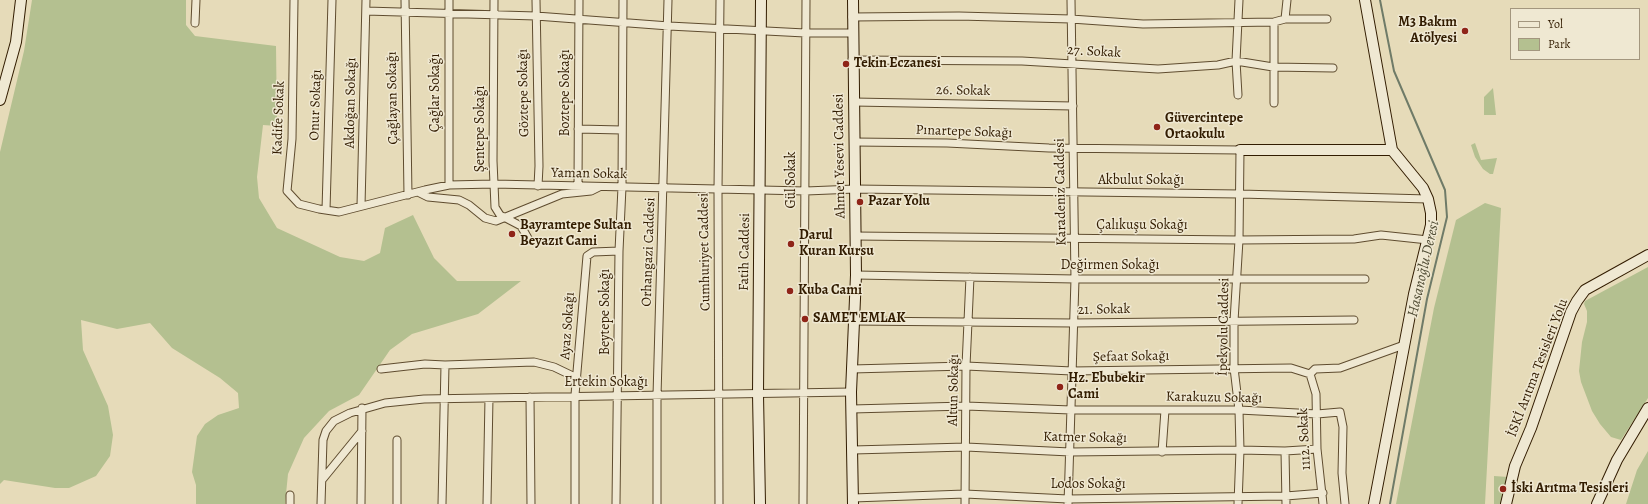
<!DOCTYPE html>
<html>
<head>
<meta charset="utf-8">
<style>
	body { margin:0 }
	#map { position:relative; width:1648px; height:504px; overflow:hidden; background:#e6dbb9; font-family:Alegreya,serif }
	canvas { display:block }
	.legend { position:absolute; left:1510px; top:8px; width:130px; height:52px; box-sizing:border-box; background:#efe8d2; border:1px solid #a3967e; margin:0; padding:5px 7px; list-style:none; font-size:12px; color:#321c01 }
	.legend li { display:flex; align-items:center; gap:8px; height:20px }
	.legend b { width:20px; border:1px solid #a3967e }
</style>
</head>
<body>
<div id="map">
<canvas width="1648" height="504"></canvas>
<ul class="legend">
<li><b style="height:5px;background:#efe8d2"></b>Yol</li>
<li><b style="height:11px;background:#b4c090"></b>Park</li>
</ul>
</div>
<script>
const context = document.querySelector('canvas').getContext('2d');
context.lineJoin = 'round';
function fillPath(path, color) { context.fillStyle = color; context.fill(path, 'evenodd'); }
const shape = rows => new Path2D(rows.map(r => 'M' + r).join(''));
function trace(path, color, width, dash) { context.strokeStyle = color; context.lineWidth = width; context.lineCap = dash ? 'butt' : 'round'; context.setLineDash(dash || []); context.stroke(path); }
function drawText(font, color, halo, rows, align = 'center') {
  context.font = font + ' Alegreya,serif'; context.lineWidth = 3; context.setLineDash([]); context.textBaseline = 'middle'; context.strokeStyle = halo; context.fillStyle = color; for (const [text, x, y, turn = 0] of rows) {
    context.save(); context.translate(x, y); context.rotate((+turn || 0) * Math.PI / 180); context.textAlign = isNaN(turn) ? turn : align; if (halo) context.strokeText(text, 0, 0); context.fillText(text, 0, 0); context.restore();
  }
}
fillPath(shape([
	[32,0,186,0,186,25,195,36,276,46,277,126,263,125,257,177,259,198,277,228,340,257,364,261,380,253,385,228,413,215,434,258,457,281,521,281,478,314,412,334,390,350,359,395,329,411,304,438,288,474,285,504,196,504,196,485,192,472,197,436,205,424,218,415,239,408,238,393,220,378,172,348,150,323,117,329,81,320,83,350,108,406,113,435,110,456,96,476,69,488,55,488,4,480,0,484,0,152,24,51],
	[1493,88,1496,115,1484,115,1484,97],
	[1475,143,1481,160,1497,158,1493,174,1490,174,1483,169,1475,157,1471,145],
	[1485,203,1501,208,1485,504,1396,504,1434,308,1456,220],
	[1648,267,1648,398,1621,440,1611,437,1600,424,1592,411,1581,382,1579,371,1582,342,1587,322,1587,311,1584,304,1585,301],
	[1648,451,1648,504,1626,504,1637,470],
	[1494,476,1508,477,1501,504,1494,504]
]), '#b4c090');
trace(shape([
	[1380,0,1394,71,1445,190,1447,217,1427,299,1390,504]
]), '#6f7b68', 2);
const street = shape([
	[294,0,292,139,287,191,299,204,319,209,339,212,425,190,449,185,494,184,806,191,855,189,1240,194,1428,199],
	[405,0,408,195],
	[449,0,449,185],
	[494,0,493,161,495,207,500,215,521,226,529,240],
	[536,0,539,166,538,186],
	[366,11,536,16,669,26,805,33,852,33],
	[852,17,959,16,1071,19,1143,24,1274,22,1285,19,1327,19],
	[1285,19,1287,0],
	[195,23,196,0],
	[852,60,1022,61,1158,69,1218,65,1236,61,1273,67,1333,68],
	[1238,95,1236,61,1239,0],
	[854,102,1073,106],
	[1274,103,1274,22],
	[578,129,622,130],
	[854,142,947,143,1049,148,1240,150,1239,240,1234,321,1234,368,1239,410,1240,450,1238,504],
	[578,186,579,0],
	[418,192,428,197,459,200,469,205,485,218,496,221,562,194,591,191,599,187],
	[361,206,366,0],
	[326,210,332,0],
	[855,236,1239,240,1354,239,1381,235,1428,240],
	[856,275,1075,279,1365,279],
	[853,321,1073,323,1354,320],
	[381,369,425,364,445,365],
	[852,369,966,366,1072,371,1291,368,1310,374],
	[1310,374,1316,394,1317,449,1323,504],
	[1310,374,1315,369,1340,368,1404,345],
	[530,397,531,504],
	[852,409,966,406,1071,410,1239,410,1317,414,1340,412,1343,427,1342,473,1345,504],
	[853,450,966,447,1070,452,1240,450,1285,451,1317,449],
	[1285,451,1286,504],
	[1162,452,1165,410],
	[322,480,362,431],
	[853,498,965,494,1068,499,1286,496,1323,493],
	[290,504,290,495],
	[321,504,323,440,326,431,334,421,350,413,385,403,424,399,851,392],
	[361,504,362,408],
	[397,504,397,440],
	[442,504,445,365,534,362,554,367,577,378],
	[487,504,489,398],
	[575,504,575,395,587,256,593,252,619,251],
	[616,504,619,251,622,187,623,0],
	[657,504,657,396,668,0],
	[719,504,718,190,720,0],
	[803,504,806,0],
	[965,504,966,366,970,277],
	[1068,504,1075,279,1071,0]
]);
const secondary = shape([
	[1365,0,1392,150],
	[0,100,16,42,21,0],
	[1240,150,1392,150,1423,188,1428,199,1431,213,1431,225,1414,294,1374,504],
	[760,504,758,394,761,0],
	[853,504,851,392,856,275,853,0],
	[1506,504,1515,466,1531,428,1571,312,1577,301,1585,290,1648,255],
	[1597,504,1617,460,1648,408]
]);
trace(street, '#5f4c2f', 9);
trace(secondary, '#321c01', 12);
trace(street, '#efe8d2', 7);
trace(secondary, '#efe8d2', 10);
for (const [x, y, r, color] of [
	[1465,31,4,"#8f2418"],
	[846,64,4,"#8f2418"],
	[1157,127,4,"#8f2418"],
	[860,202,4,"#8f2418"],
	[512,234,4,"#8f2418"],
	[791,244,4,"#8f2418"],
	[790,291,4,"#8f2418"],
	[805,319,4,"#8f2418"],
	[1060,387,4,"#8f2418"],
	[1503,489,4,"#8f2418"]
]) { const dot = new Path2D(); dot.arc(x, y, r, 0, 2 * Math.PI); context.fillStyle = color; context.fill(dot); trace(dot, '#efe8d2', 1.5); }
drawText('bold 14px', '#321c01', '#efe8d2', [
	["M3 Bakım",1457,23,"right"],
	["Atölyesi",1457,39,"right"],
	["Tekin Eczanesi",854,64],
	["Güvercintepe",1165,119],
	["Ortaokulu",1165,135],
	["Pazar Yolu",868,202],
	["Bayramtepe Sultan",520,226],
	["Beyazıt Cami",520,242],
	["Darul",799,236],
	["Kuran Kursu",799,252],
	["Kuba Cami",798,291],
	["SAMET EMLAK",813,319],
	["Hz. Ebubekir",1068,379],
	["Cami",1068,395],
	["İski Arıtma Tesisleri",1511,489]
], 'left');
drawText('14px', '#321c01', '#efe8d2', [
	["27. Sokak",1094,52,3],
	["26. Sokak",963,91,1],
	["Çağlar Sokağı",436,93,-90],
	["Göztepe Sokağı",524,93,-91],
	["Boztepe Sokağı",566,93,-90],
	["Çağlayan Sokağı",393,98,-91],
	["Akdoğan Sokağı",351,103,-89],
	["Onur Sokağı",316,105,-88],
	["Kadife Sokak",279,118,-88],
	["Şentepe Sokağı",481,129,-90],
	["Pınartepe Sokağı",964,132,2],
	["Ahmet Yesevi Caddesi",840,156,-91],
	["Yaman Sokak",589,174,1],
	["Gül Sokak",792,180,-90],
	["Akbulut Sokağı",1141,181],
	["Karadeniz Caddesi",1061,192,-91],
	["Çalıkuşu Sokağı",1142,226],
	["Orhangazi Caddesi",649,252,-88],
	["Cumhuriyet Caddesi",705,252,-91],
	["Fatih Caddesi",745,252,-89],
	["Değirmen Sokağı",1110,266],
	["21. Sokak",1104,310,-1],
	["Beytepe Sokağı",606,312,-90],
	["Ayaz Sokağı",568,326,-86],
	["İpekyolu Caddesi",1224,327,-89],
	["Şefaat Sokağı",1131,357,-1],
	["İSKİ Arıtma Tesisleri Yolu",1538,368,-69],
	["Ertekin Sokağı",606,383],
	["Altun Sokağı",954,390,-89],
	["Karakuzu Sokağı",1214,398,1],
	["Katmer Sokağı",1085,438,1],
	["1112. Sokak",1305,439,-93],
	["Lodos Sokağı",1088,485]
]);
drawText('italic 15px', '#504c34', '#efe8d2', [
	["Hasanoğlu Deresi",1424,269,-77]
]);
</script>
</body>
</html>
